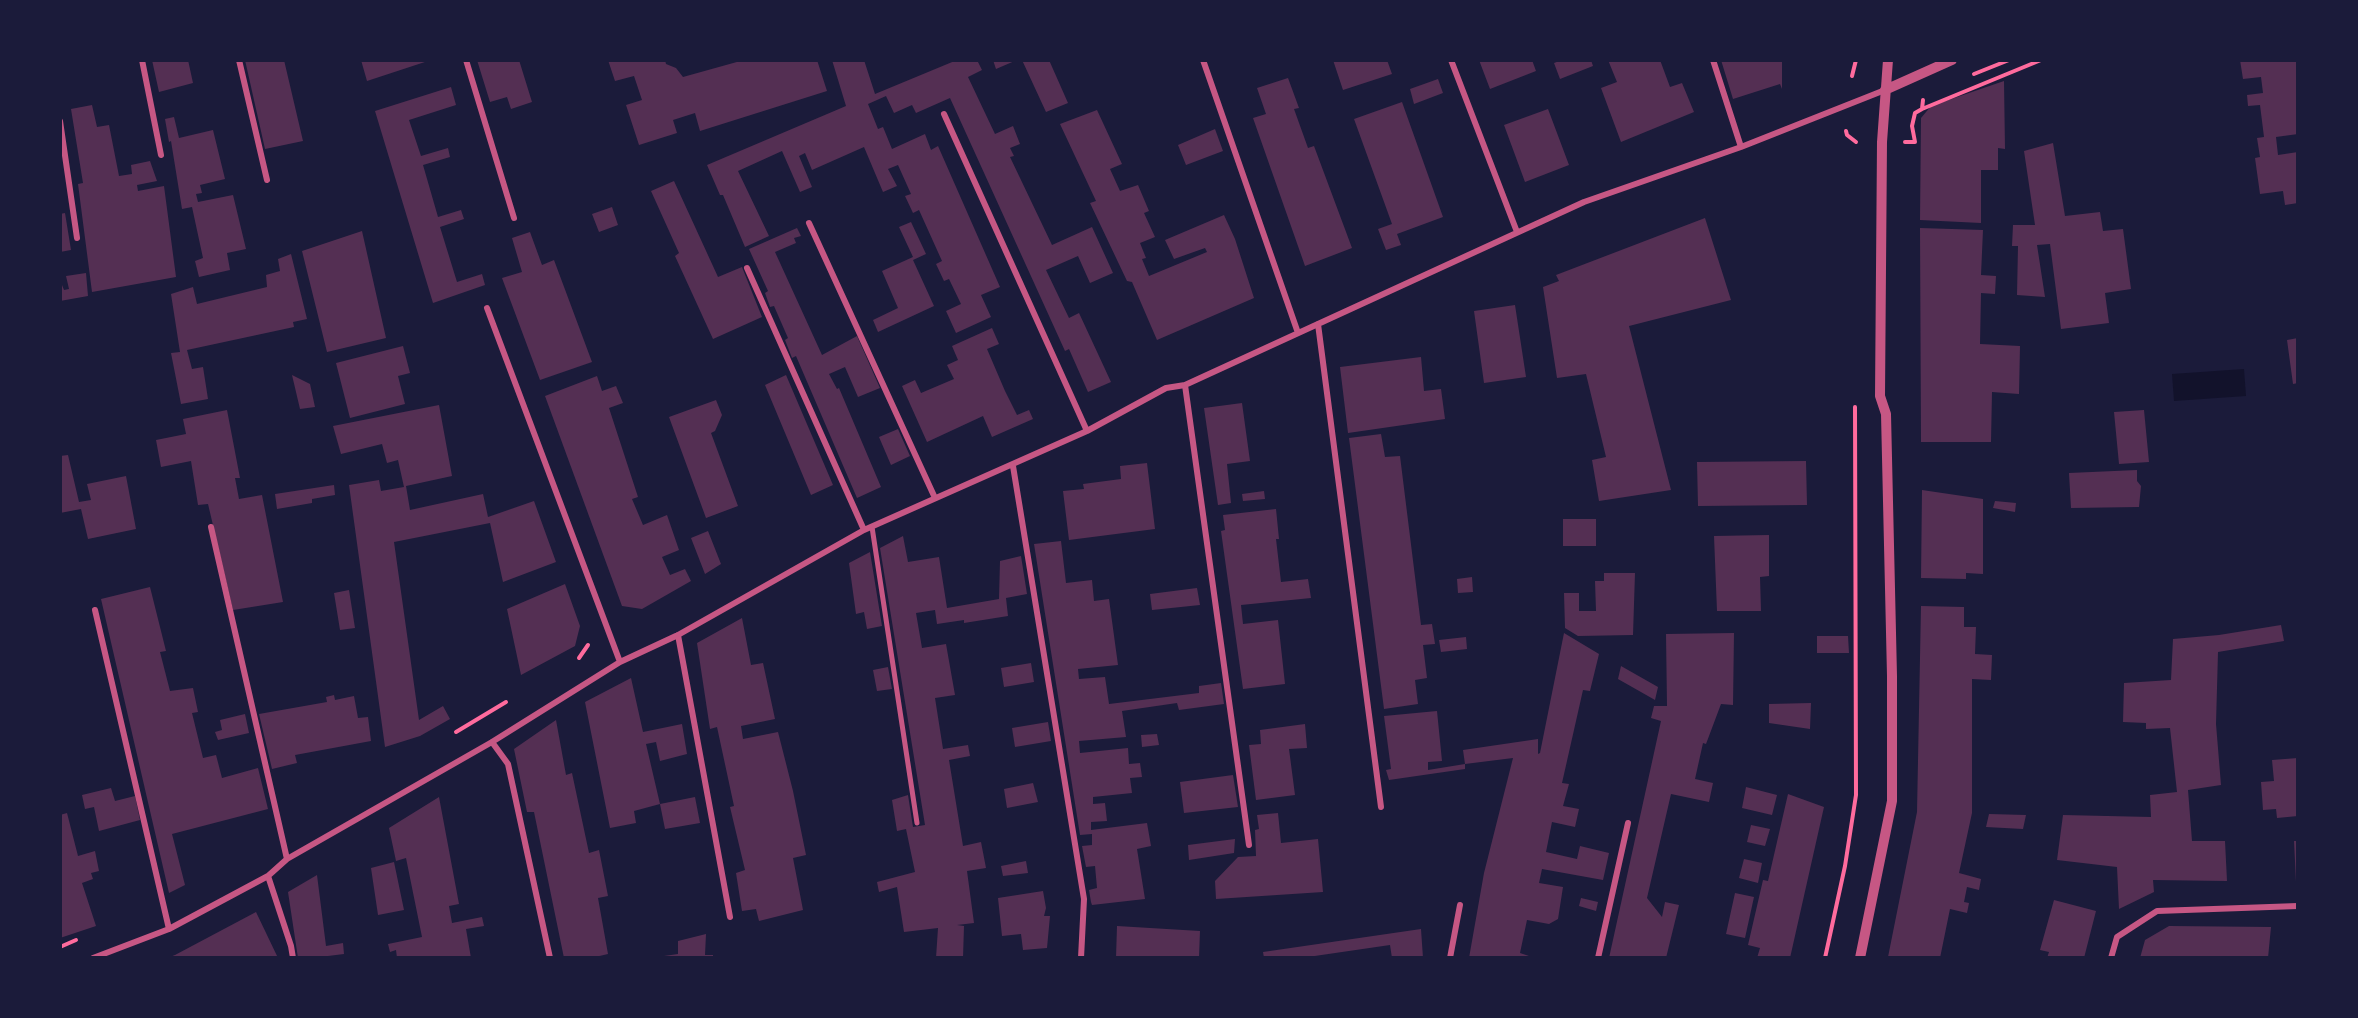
<!DOCTYPE html>
<html>
<head>
<meta charset="utf-8">
<style>
	body { margin:0 }
	#map { position:relative; width:2358px; height:1018px; overflow:hidden; background:#1b1b3a; font-family:"Roboto Serif",serif }
	canvas { display:block }
	.frame { position:absolute; inset:0; border:62px solid #1b1b3a; pointer-events:none }
</style>
</head>
<body>
<div id="map">
<canvas width="2358" height="1018"></canvas>
<div class="frame"></div>
</div>
<script>
const context = document.querySelector('canvas').getContext('2d');
context.lineJoin = 'round';
function fillPath(path, color) { context.fillStyle = color; context.fill(path, 'evenodd'); }
const shape = rows => new Path2D(rows.map(r => 'M' + r).join(''));
function trace(path, color, width, dash) { context.strokeStyle = color; context.lineWidth = width; context.lineCap = dash ? 'butt' : 'round'; context.setLineDash(dash || []); context.stroke(path); }
fillPath(shape([
	[2244,369,2246,396,2174,401,2172,374]
]), '#12122b');
fillPath(shape([
	[152,60,188,60,193,83,159,92],
	[245,60,284,60,303,141,265,149],
	[361,60,431,60,367,81],
	[477,60,519,60,532,102,511,109,507,97,490,102],
	[608,60,665,60,666,64,676,68,683,77,744,60,817,60,827,91,700,131,695,113,673,120,677,133,639,145,626,105,642,100,634,76,615,81],
	[832,60,864,60,875,94,957,60,977,60,982,70,968,77,995,134,1013,126,1020,144,1010,148,1014,156,1010,157,1052,245,1092,227,1113,273,1090,283,1078,256,1046,270,1069,318,1079,313,1111,382,1088,392,1069,349,1065,351,950,98,916,113,912,105,894,113,886,96,868,104,878,129,883,127,892,149,925,134,931,150,938,146,1000,287,981,295,991,317,956,333,946,311,961,304,949,279,944,281,936,264,942,261,919,210,913,213,905,196,911,194,898,165,888,169,897,186,883,192,864,147,812,170,805,153,799,156,812,187,800,192,782,151,738,171,769,236,745,247,723,195,720,195,707,165,846,106],
	[993,60,1017,60,996,69],
	[1022,60,1049,60,1068,103,1046,112],
	[1333,60,1387,60,1392,74,1343,90],
	[1479,60,1532,60,1536,71,1490,89],
	[1562,60,1591,60,1593,66,1560,79,1554,63],
	[1608,60,1660,60,1670,87,1682,83,1694,112,1621,142,1601,88,1617,82],
	[1721,60,1782,60,1782,89,1780,84,1733,99],
	[2240,60,2298,60,2298,134,2276,137,2278,155,2298,152,2298,203,2285,205,2283,191,2260,194,2255,158,2260,157,2257,138,2264,137,2260,105,2248,106,2247,95,2263,93,2261,77,2243,79],
	[1288,78,1299,108,1294,109,1308,148,1314,146,1352,248,1305,266,1253,118,1266,114,1257,88],
	[1438,79,1443,93,1414,104,1410,89],
	[2004,81,2005,149,1998,148,1998,170,1981,170,1981,223,1920,220,1921,118,1931,106],
	[451,87,456,105,409,120,421,156,448,148,450,157,423,165,438,217,461,210,464,219,440,227,457,282,482,274,485,285,433,303,375,111],
	[1402,102,1443,217,1397,234,1401,245,1386,250,1378,229,1392,224,1354,119],
	[92,105,97,127,109,125,119,176,132,174,131,165,150,161,157,181,137,185,138,191,164,186,176,277,92,292,78,184,83,183,71,109],
	[1548,109,1569,165,1525,182,1504,125],
	[1097,110,1122,164,1110,169,1120,191,1138,185,1149,211,1144,213,1155,237,1140,243,1146,258,1142,259,1149,276,1207,252,1205,248,1174,259,1165,240,1224,215,1235,239,1254,298,1157,340,1132,282,1127,281,1090,203,1096,201,1060,124],
	[174,117,179,138,213,130,225,179,200,185,202,193,196,194,198,202,233,195,246,249,227,253,230,270,199,277,195,261,203,258,192,207,182,209,171,141,169,142,165,119],
	[1215,129,1223,151,1186,165,1178,145],
	[2053,143,2065,216,2100,212,2103,231,2123,229,2131,289,2105,293,2109,323,2061,329,2050,244,2037,245,2045,297,2017,295,2018,246,2012,246,2013,225,2035,225,2024,151],
	[674,181,718,277,742,267,762,317,713,339,675,256,679,253,651,191],
	[612,207,618,225,599,232,592,214],
	[65,213,71,250,60,252,60,214],
	[1705,218,1731,300,1629,326,1671,490,1599,501,1592,460,1606,457,1586,374,1557,378,1543,287,1559,281,1556,275],
	[911,222,926,254,913,260,934,306,878,332,873,320,898,308,882,271,913,257,899,227],
	[797,228,801,236,794,238,796,243,775,252,822,355,857,336,880,388,858,397,845,367,829,374,837,389,839,388,881,487,857,498,796,356,792,358,785,340,788,338,774,306,770,307,765,293,768,291,749,249],
	[1920,228,1983,230,1981,275,1996,276,1995,294,1981,293,1980,344,2020,346,2019,394,1992,392,1991,442,1921,442],
	[362,231,386,338,327,352,302,251],
	[530,232,542,265,554,260,592,362,540,380,502,278,522,272,512,238],
	[291,254,307,319,293,322,294,327,187,350,192,369,203,367,208,399,181,404,171,353,180,352,171,294,193,287,197,304,267,287,266,275,280,271,278,259],
	[86,273,88,296,60,301,60,285,62,285,64,290,69,289,66,276],
	[1515,305,1526,377,1484,383,1474,311],
	[992,328,999,344,987,349,1005,391,1017,415,1029,410,1033,419,992,437,983,416,927,442,902,386,915,380,921,393,954,379,947,365,958,360,952,346],
	[2298,338,2298,383,2293,384,2287,340],
	[403,346,410,373,398,376,405,404,350,418,336,363],
	[1421,357,1424,391,1441,389,1445,419,1348,433,1340,367],
	[292,375,310,384,315,407,300,409],
	[786,375,833,485,811,495,765,385],
	[597,376,602,391,616,386,623,403,609,408,638,497,632,499,643,525,667,515,679,550,662,557,670,575,685,569,691,581,642,609,622,606,545,396],
	[716,400,722,415,715,431,711,433,738,506,706,518,669,417],
	[1242,403,1250,461,1227,464,1231,503,1218,505,1204,408],
	[439,405,452,476,406,486,410,510,483,494,488,517,534,501,556,562,503,582,490,523,394,542,419,720,443,706,450,719,420,736,385,747,349,485,379,480,381,491,404,487,398,460,387,463,382,444,341,454,333,426],
	[227,410,240,478,235,478,239,499,262,495,283,602,233,610,208,504,198,505,191,461,161,467,156,440,186,434,183,419],
	[2144,410,2149,462,2119,464,2114,412],
	[898,429,910,456,891,465,879,437],
	[1381,434,1385,457,1400,456,1421,625,1432,624,1435,644,1423,645,1427,678,1415,680,1418,704,1384,709,1349,438],
	[68,455,79,502,91,500,87,484,126,476,136,529,88,539,81,509,60,513,60,456],
	[1806,461,1807,505,1698,506,1697,462],
	[1147,463,1155,529,1069,540,1063,491,1084,489,1083,484,1121,479,1120,466],
	[2137,470,2137,481,2141,486,2139,507,2071,508,2069,473],
	[334,485,335,495,312,499,312,503,277,509,275,494],
	[1922,490,1983,499,1983,574,1966,573,1966,579,1921,578],
	[1264,491,1265,499,1243,501,1242,494],
	[1995,501,2016,503,2015,512,1993,508],
	[1276,509,1279,539,1276,539,1281,582,1308,579,1311,598,1241,605,1243,624,1278,620,1285,684,1243,689,1221,531,1225,530,1223,515],
	[1563,519,1596,519,1596,546,1563,546],
	[708,531,721,564,705,574,691,538],
	[1769,535,1769,576,1760,577,1761,611,1717,611,1714,536],
	[903,536,908,562,939,557,947,608,999,599,1000,561,1021,556,1027,594,1006,598,1008,616,964,623,964,620,937,624,935,610,916,613,922,648,946,644,955,695,935,698,943,749,968,745,970,756,949,760,963,846,981,842,986,868,967,871,974,923,957,925,964,926,963,958,936,958,938,928,904,932,897,887,879,892,877,882,915,872,906,829,897,831,892,800,908,795,913,827,925,825,880,548],
	[1061,541,1066,583,1092,580,1094,601,1109,599,1118,665,1078,669,1079,679,1105,677,1109,704,1199,693,1199,686,1221,683,1224,704,1179,710,1177,703,1122,711,1126,737,1079,741,1080,753,1128,748,1129,764,1140,763,1142,777,1130,778,1132,793,1093,797,1093,804,1105,803,1107,821,1091,822,1091,830,1147,823,1151,846,1137,849,1145,899,1092,905,1091,902,1089,890,1097,888,1095,866,1086,867,1082,846,1092,845,1092,834,1080,835,1034,544],
	[870,552,882,626,867,629,864,612,856,614,849,563],
	[1604,573,1635,573,1633,635,1578,636,1565,628,1564,593,1579,593,1579,611,1596,611,1595,581,1604,581],
	[1472,577,1473,592,1458,593,1457,579],
	[565,584,580,626,575,646,521,675,507,609],
	[150,587,166,651,160,652,170,691,193,688,198,712,192,713,203,758,216,755,222,778,258,768,268,809,172,834,185,885,169,893,101,599],
	[1197,588,1200,605,1152,610,1150,594],
	[349,590,355,628,340,630,334,593],
	[1921,606,1964,607,1964,627,1976,627,1975,654,1992,655,1991,680,1972,679,1972,813,1959,873,1981,879,1979,890,1967,887,1964,902,1969,903,1967,913,1950,909,1940,958,1893,958,1888,957,1917,812],
	[742,618,751,665,763,663,775,719,741,726,743,739,778,732,793,791,806,855,793,858,803,910,759,921,756,909,742,911,736,873,745,870,730,807,734,806,717,727,710,729,697,643],
	[2281,625,2284,641,2218,652,2216,724,2221,785,2188,790,2192,841,2225,841,2227,881,2153,880,2154,892,2119,909,2117,867,2057,860,2063,815,2151,817,2150,795,2177,792,2170,728,2146,729,2146,723,2123,722,2124,683,2171,680,2173,639,2219,635],
	[1564,633,1599,654,1590,691,1583,690,1562,783,1569,784,1563,806,1579,809,1575,827,1552,822,1546,852,1577,859,1580,846,1609,853,1603,880,1542,869,1539,883,1563,887,1558,919,1549,924,1527,920,1520,953,1535,958,1469,958,1484,873,1513,758,1465,764,1463,750,1538,739,1538,754,1540,753],
	[1734,633,1733,705,1721,704,1706,744,1703,743,1695,779,1713,783,1709,802,1671,794,1647,898,1662,917,1665,902,1679,905,1666,958,1609,958,1661,721,1651,718,1654,706,1667,706,1666,634],
	[1817,636,1848,636,1849,653,1817,653],
	[1466,637,1467,649,1441,652,1439,640],
	[1031,663,1034,682,1004,687,1001,668],
	[1621,666,1658,687,1655,700,1618,679],
	[888,667,892,689,877,691,873,670],
	[631,678,643,732,682,724,687,754,660,761,656,742,646,744,660,804,695,797,700,823,665,829,660,804,634,811,636,823,610,828,585,702],
	[334,695,335,700,354,696,358,718,368,717,371,741,295,755,297,763,272,769,259,714,327,702,326,697],
	[1811,703,1810,729,1769,723,1769,704],
	[1437,711,1442,761,1428,762,1428,770,1465,764,1465,769,1389,780,1386,770,1391,769,1384,716],
	[245,714,249,733,218,740,215,732,222,730,220,720],
	[556,720,566,775,572,773,589,853,599,850,608,896,598,898,608,954,591,958,564,958,534,812,527,812,514,749],
	[1048,722,1051,741,1015,747,1012,728],
	[1305,724,1307,748,1289,749,1295,795,1256,800,1249,745,1261,744,1260,730],
	[1157,734,1159,745,1142,747,1141,735],
	[2298,758,2298,816,2277,818,2276,809,2263,810,2261,782,2274,781,2272,760],
	[1233,775,1238,807,1184,813,1180,782],
	[1033,783,1038,802,1007,808,1004,789],
	[1746,787,1777,795,1772,815,1742,808],
	[111,788,115,801,135,796,140,820,99,831,94,807,85,809,82,795],
	[1788,794,1824,807,1790,958,1757,958,1760,948,1748,945,1763,880,1768,881],
	[439,797,459,904,449,906,452,923,482,917,484,926,466,929,471,958,442,958,442,956,397,958,396,950,390,952,388,944,422,937,406,858,396,861,389,828],
	[67,813,78,856,95,851,99,871,91,873,93,879,82,883,96,926,60,938,60,815],
	[1278,813,1281,843,1318,839,1323,892,1216,899,1215,881,1238,857,1256,856,1255,830,1259,829,1257,815],
	[1989,814,2026,815,2023,829,1986,827],
	[1751,825,1770,829,1765,846,1747,842],
	[1235,839,1234,853,1189,860,1188,845],
	[2294,841,2298,841,2298,881,2296,882],
	[1744,859,1762,863,1758,883,1739,878],
	[1026,861,1028,873,1003,876,1001,866],
	[394,862,404,910,378,915,371,868],
	[317,875,326,946,343,943,344,954,328,956,329,958,298,958,288,892],
	[1043,891,1046,908,1044,916,1050,916,1047,948,1023,950,1021,934,1002,936,998,898],
	[1735,893,1754,897,1745,938,1726,934],
	[1581,898,1598,902,1596,911,1579,906],
	[2054,900,2096,911,2084,958,2047,958,2049,952,2040,950],
	[256,912,278,958,167,958,175,955],
	[1117,926,1200,931,1199,958,1116,958],
	[2169,926,2271,927,2268,958,2140,958,2145,940],
	[1421,929,1423,958,1392,958,1390,945,1301,958,1264,958,1263,952],
	[706,934,705,955,713,955,713,958,664,958,664,956,678,954,678,941]
]), '#542f53');
trace(shape([
	[1974,74,2009,60],
	[1852,76,1856,60],
	[1922,109,2041,60],
	[1846,131,1847,135,1856,142],
	[1905,142,1915,142,1912,126,1915,113,1922,109,1923,100],
	[579,658,588,645],
	[456,732,506,702],
	[60,947,76,940],
	[1825,958,1845,866,1856,795,1855,407]
]), '#ff6b9d', 4);
trace(shape([
	[872,527,917,823]
]), '#c65784', 5);
trace(shape([
	[142,60,161,155],
	[239,60,267,180],
	[466,60,514,218],
	[1203,60,1298,333],
	[1451,60,1517,232],
	[1713,60,1741,147],
	[944,114,1087,431],
	[60,121,77,238],
	[809,223,935,498],
	[747,268,864,530],
	[487,308,620,662],
	[1318,324,1381,807],
	[1185,385,1249,845],
	[1013,466,1084,899,1081,958],
	[211,527,287,859],
	[95,610,169,929],
	[678,635,730,917],
	[492,742,508,764,550,958],
	[268,876,291,946,293,958],
	[93,958,169,929,268,876,287,859,492,742,620,662,678,635,864,530,1087,431,1166,388,1185,385,1584,202,1741,147,1885,90],
	[1450,958,1460,905],
	[1598,958,1628,823],
	[2111,958,2117,937,2157,911,2298,906]
]), '#c65784', 6);
trace(shape([
	[1885,90,1952,60],
	[1860,958,1892,801,1892,676,1886,414,1880,396,1882,142,1888,60]
]), '#c65784', 10);
</script>
</body>
</html>
